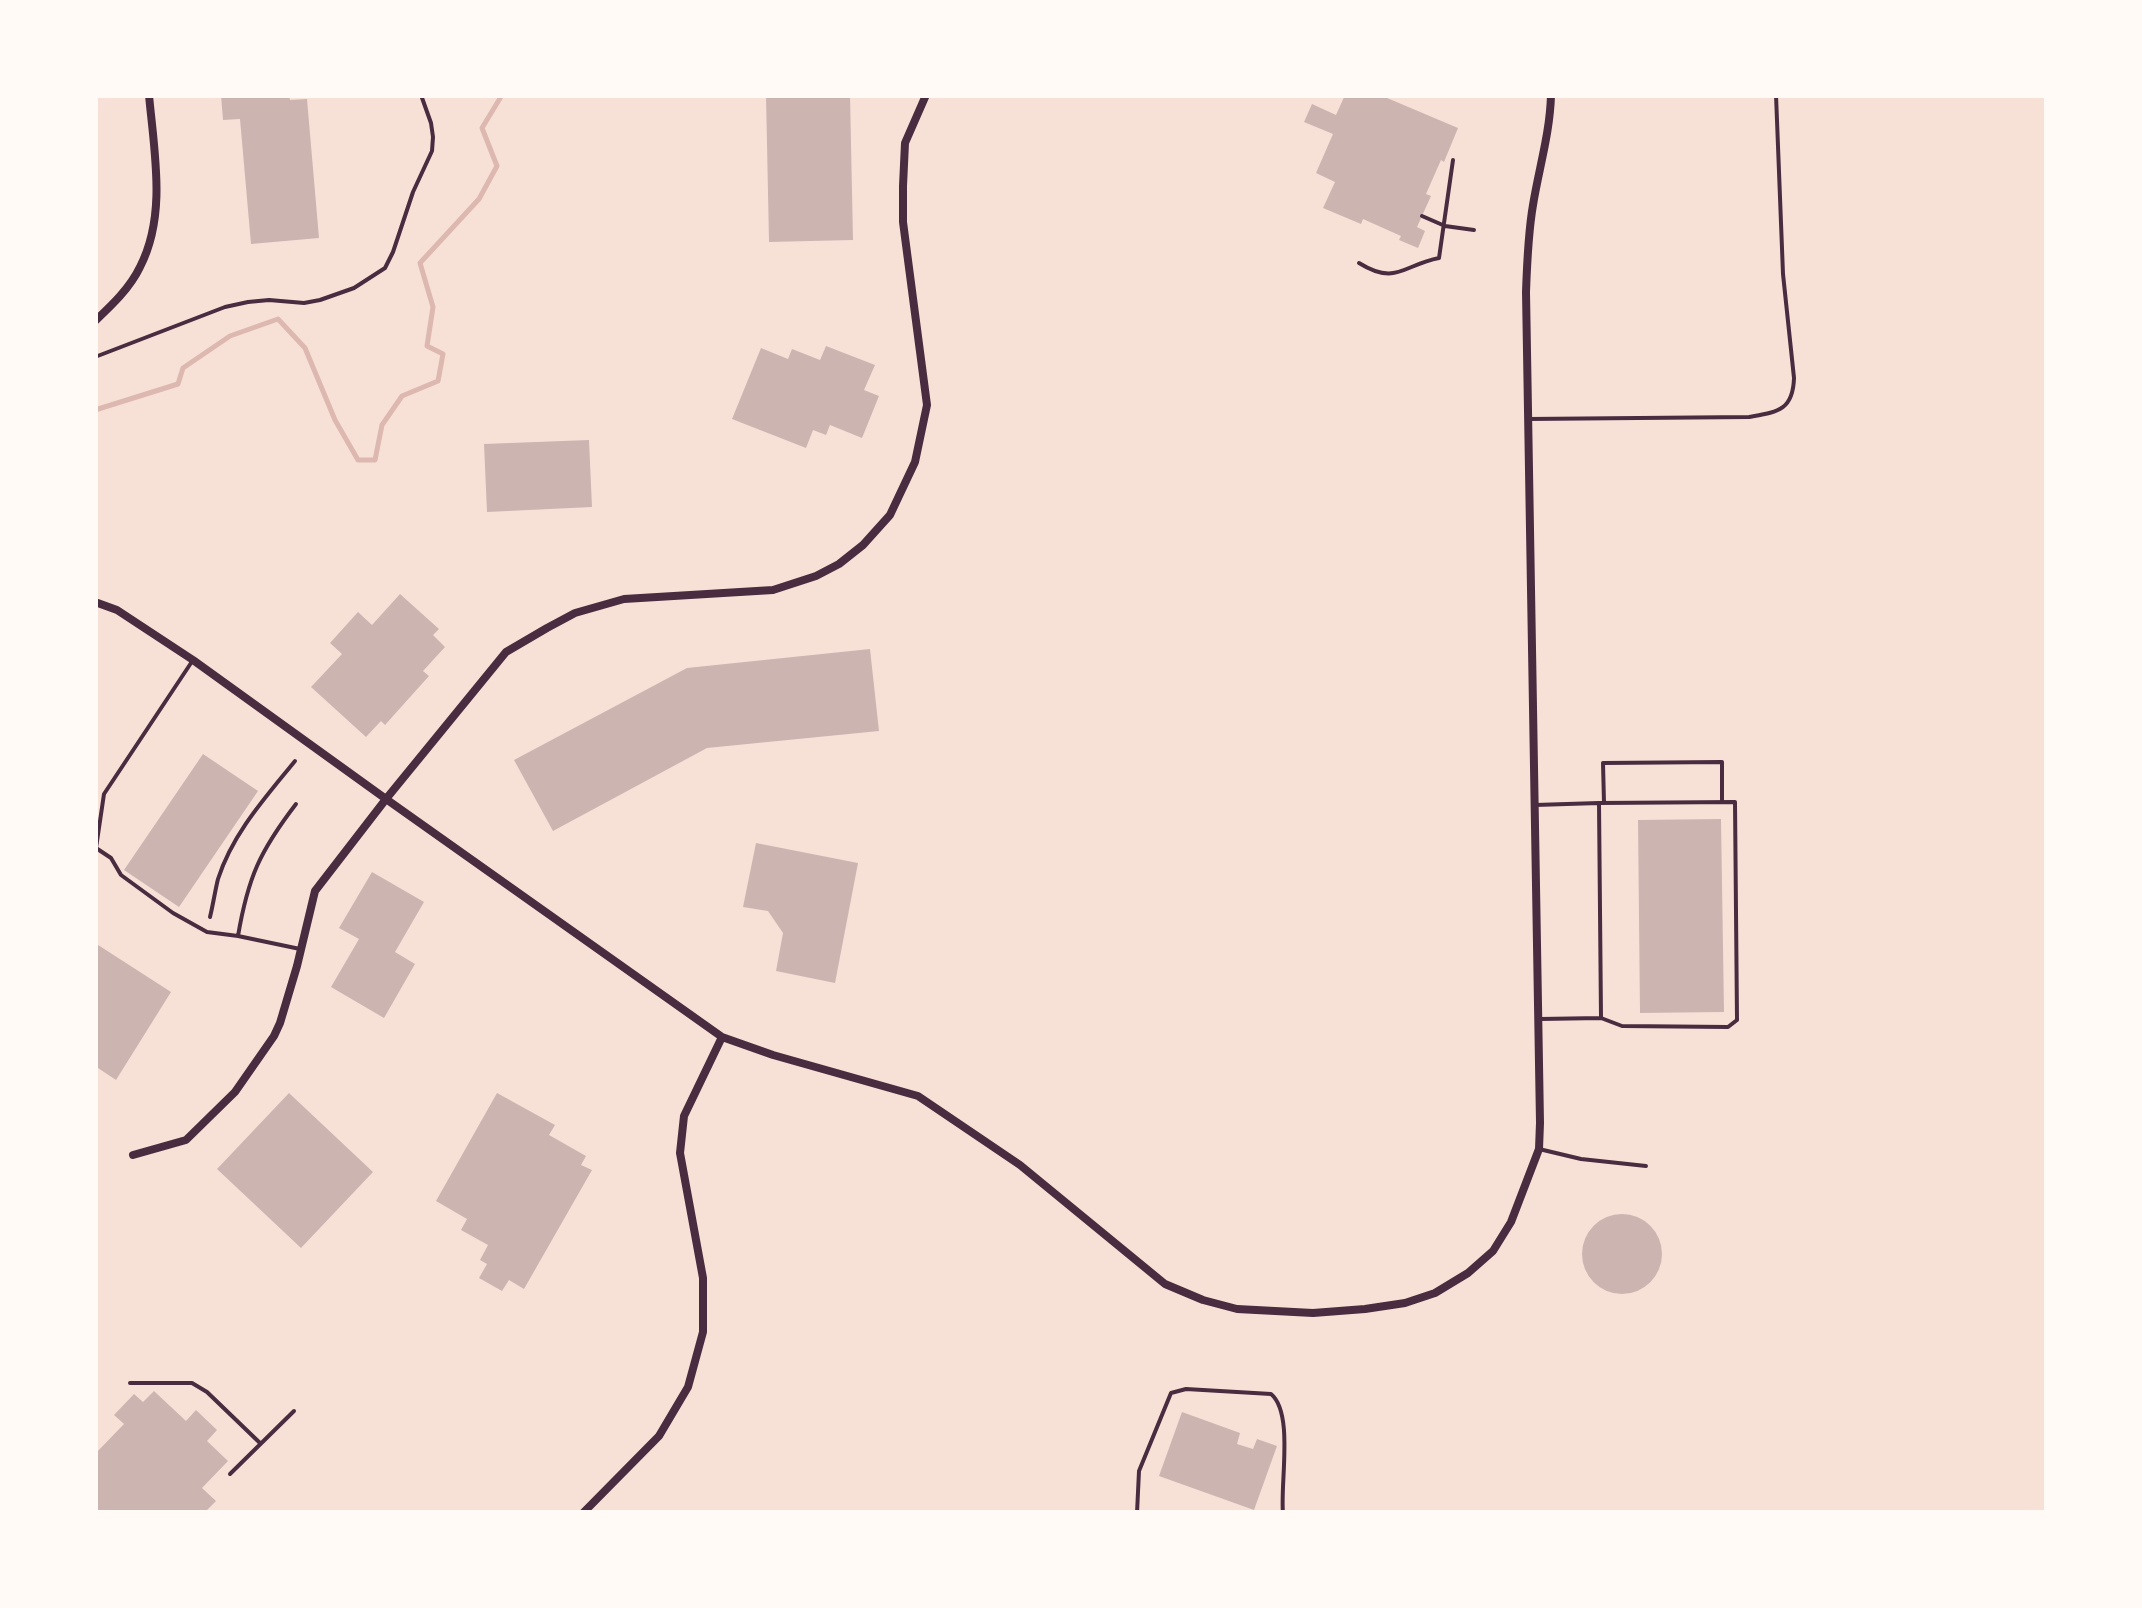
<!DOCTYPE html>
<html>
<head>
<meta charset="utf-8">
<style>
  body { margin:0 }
  #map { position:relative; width:2142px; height:1608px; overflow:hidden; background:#f7e1d7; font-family:"Open Sans",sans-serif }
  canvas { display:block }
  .frame { position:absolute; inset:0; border:98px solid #fffaf5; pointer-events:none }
</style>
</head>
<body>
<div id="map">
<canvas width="2142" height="1608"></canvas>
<div class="frame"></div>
</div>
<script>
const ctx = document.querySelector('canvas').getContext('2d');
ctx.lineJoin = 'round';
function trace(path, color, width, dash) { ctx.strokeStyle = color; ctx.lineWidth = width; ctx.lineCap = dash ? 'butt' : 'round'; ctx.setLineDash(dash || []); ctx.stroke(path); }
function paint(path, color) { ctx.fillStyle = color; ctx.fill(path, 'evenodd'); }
trace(new Path2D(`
  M95,410L178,384L183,368L230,336L278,319L305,348L335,420L358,460H375L382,425L402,396L438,381L443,354L427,346L433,307L420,263L479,199L497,166L482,128L502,95`), '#dcb8b0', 5);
paint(new Path2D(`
  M221,95H289L290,100L307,99L319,238L251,244L240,119L223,120Z
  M766,95H850L853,240L769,242Z
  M1345,95H1380L1458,128L1444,162L1441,160L1426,194L1431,196L1417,227L1425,231L1418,248L1399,240L1401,236L1363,219L1361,224L1323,208L1335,182L1316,173L1333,134L1304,122L1312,104L1336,115Z
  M826,346L875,365L864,390L879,396L862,438L830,425L826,435L813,430L806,448L732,419L761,348L788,359L792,349L820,360Z
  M589,440L592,507L487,512L484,444Z
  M400,594L439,629L433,635L445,647L423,671L429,676L385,725L381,721L366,737L311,687L342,654L330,643L358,612L372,625Z
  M870,649L879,731L707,748L553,831L514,760L687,668Z
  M203,754L258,791L179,907L124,870Z
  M1721,819L1724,1012L1640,1013L1638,820Z
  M756,843L858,863L835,983L776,971L783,933L768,911L743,907Z
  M372,872L424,902L395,952L415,964L384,1018L331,987L359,939L339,928Z
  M95,943L171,992L116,1080L95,1066Z
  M289,1093L373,1172L301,1248L217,1169Z
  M497,1093L555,1125L549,1135L586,1156L581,1165L592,1170L524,1289L509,1280L502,1291L479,1278L487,1264L480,1260L488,1245L461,1230L467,1219L436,1201Z
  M1582 1254a40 40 0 1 1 80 0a40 40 0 1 1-80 0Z
  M154,1391L186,1421L196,1410L217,1430L207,1441L228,1461L202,1488L216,1501L204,1513H95V1454L124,1424L114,1415L134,1394L143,1402Z
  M1182,1412L1240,1433L1237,1444L1253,1449L1257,1439L1277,1446L1254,1510L1159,1476Z`), '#ccb4b1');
trace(new Path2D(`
  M1422,216L1445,226L1474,230
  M1359,263C1396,286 1403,265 1439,258L1453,160
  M95,357L225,307L248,302L269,300L304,303L320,300L354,288L385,268L393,252L413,192L432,151L433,137L431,123L421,95
  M210,917C213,905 215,891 218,879C233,833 265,798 295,761`), '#4a2c40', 4);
trace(new Path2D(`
  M1528,419L1749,417C1777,412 1793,411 1794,378L1783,274L1776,95
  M193,660L104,794L96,848L111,858L121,875L173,913L207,932L238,936
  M1599,803L1735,802L1737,1020L1728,1027L1622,1026L1601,1018
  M1604,803L1603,763L1722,762V802
  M296,804C260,851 248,877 238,936L300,949
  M1535,805L1599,803L1601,1018L1540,1019
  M1539,1149L1581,1159L1646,1166
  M130,1383H192L207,1392L260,1443
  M230,1474L294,1411
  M1137,1513L1139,1471L1171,1393L1186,1389L1271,1394C1294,1413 1280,1483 1283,1513`), '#4a2c40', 4);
trace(new Path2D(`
  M926,95L905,143L903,186V222L927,405L915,462L890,515L863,545L839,564L816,576L773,590L624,599L575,613L547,628L506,652L386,799L722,1037L773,1055L918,1096L1020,1165L1165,1284L1203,1300L1237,1309L1313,1313L1365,1309L1405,1303L1435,1293L1468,1273L1493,1251L1511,1222L1539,1149L1540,1123L1526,292C1527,263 1528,234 1533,205C1539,168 1550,133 1551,95
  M95,321C112,305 130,288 140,267C167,215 154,151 149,95
  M95,602L117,610L193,660L386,799L315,891L297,966L280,1023L274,1036L235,1092L186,1140L133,1155
  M583,1513L659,1436L688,1387L703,1332V1278L680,1153L684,1116L722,1037`), '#4a2c40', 8);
</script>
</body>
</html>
